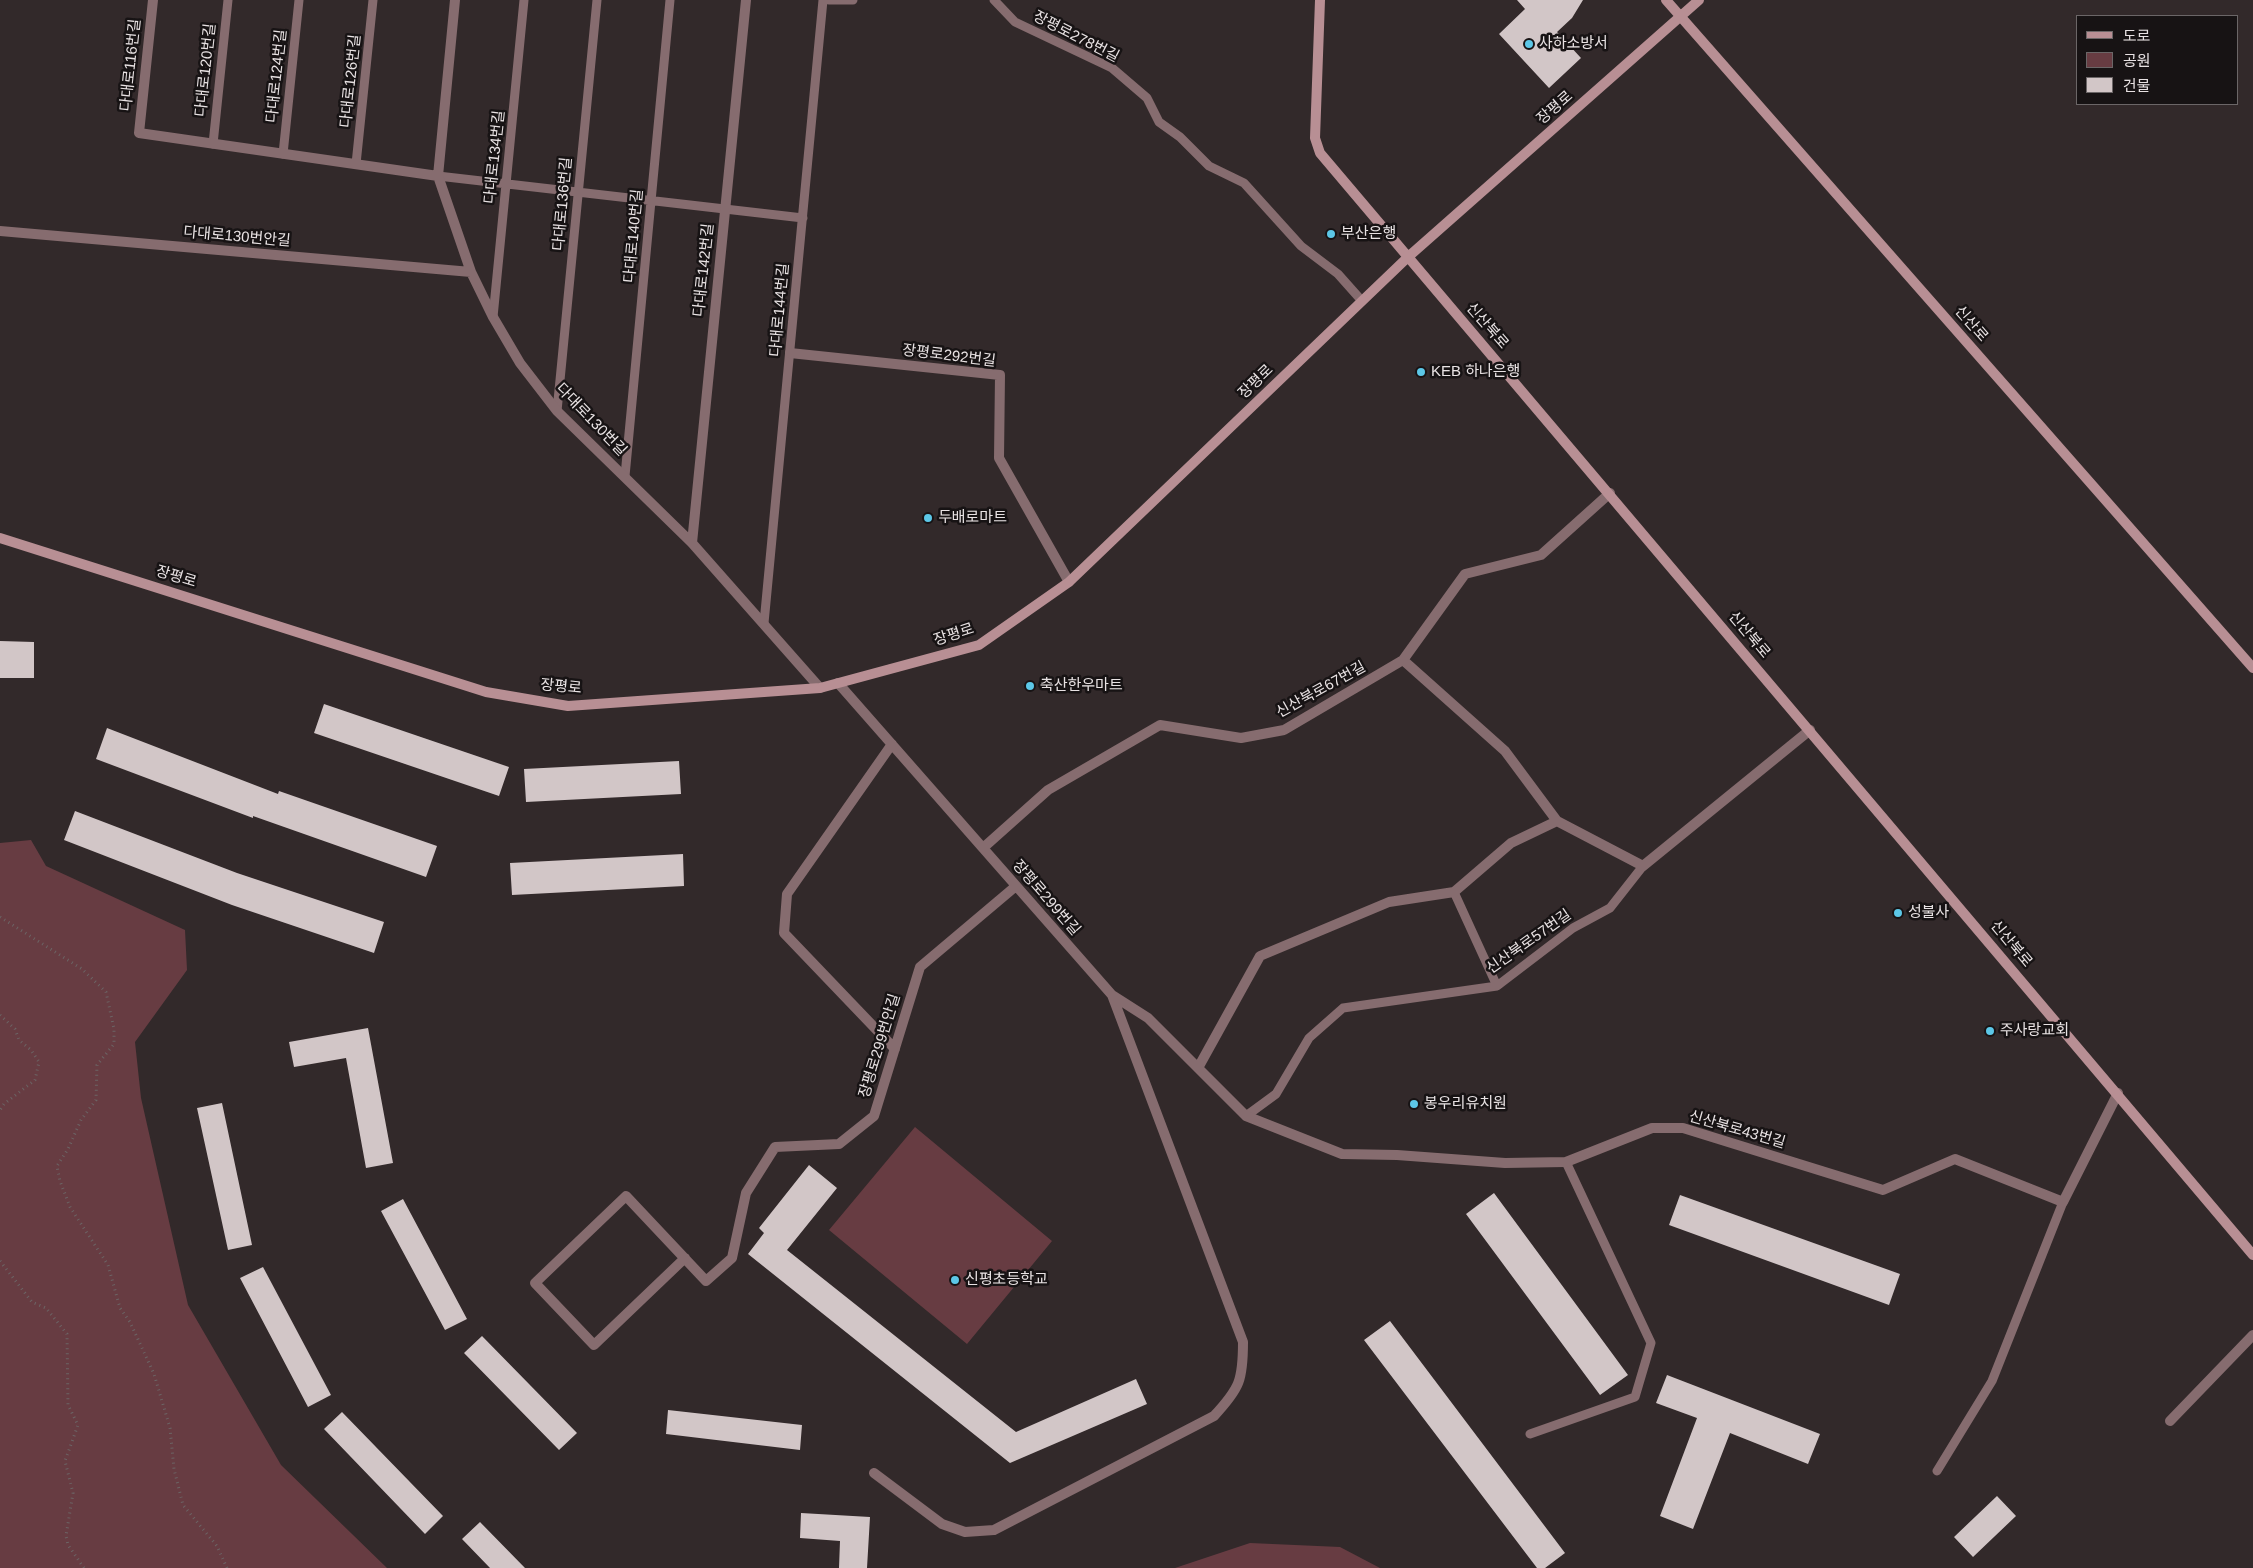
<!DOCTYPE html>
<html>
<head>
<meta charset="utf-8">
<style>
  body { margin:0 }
  #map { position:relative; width:2253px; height:1568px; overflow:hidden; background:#32292a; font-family:Helvetica,"Noto Sans KR",sans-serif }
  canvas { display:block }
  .legend { position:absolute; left:2076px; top:15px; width:162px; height:90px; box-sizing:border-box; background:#171314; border:1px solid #6b6667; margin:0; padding:6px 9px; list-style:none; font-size:15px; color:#e8e2e3 }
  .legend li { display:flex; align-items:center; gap:10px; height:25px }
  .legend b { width:25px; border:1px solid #6b6667 }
</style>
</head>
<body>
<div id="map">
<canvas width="2253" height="1568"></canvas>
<ul class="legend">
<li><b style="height:6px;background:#b88f94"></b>도로</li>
<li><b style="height:14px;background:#673c42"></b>공원</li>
<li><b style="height:14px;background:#d2c6c7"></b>건물</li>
</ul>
</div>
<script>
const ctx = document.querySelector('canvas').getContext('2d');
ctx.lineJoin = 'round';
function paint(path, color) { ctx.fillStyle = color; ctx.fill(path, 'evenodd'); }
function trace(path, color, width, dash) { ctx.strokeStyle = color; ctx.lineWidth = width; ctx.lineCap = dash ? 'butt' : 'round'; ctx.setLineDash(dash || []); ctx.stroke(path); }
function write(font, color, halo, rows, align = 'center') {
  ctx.font = font + ' Helvetica,"Noto Sans KR",sans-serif'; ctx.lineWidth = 5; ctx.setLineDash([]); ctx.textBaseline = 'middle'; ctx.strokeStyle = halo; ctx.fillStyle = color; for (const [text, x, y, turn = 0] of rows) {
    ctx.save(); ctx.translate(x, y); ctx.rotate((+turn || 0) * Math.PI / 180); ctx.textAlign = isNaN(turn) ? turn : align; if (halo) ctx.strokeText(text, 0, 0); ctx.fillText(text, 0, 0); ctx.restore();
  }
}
paint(new Path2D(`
  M31,840L46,866L185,930L187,970L135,1042L141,1098L188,1305L281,1465L387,1568H0V843Z
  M915,1127L1052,1241L967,1344L829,1230Z
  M1250,1543L1340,1547L1380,1568H1175Z`), '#673c42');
paint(new Path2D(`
  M1517,0H1583L1572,18L1557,32L1581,58L1549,88L1499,34L1525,9Z
  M0,641L34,642V678H0Z
  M324,704L509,767L499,796L314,733Z
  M107,728L278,794L279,791L437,846L426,877L253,816V818L96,759Z
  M679,761L681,794L526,802L524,769Z
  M75,811L237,873L384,922L374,953L232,905L64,840Z
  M683,854L684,886L512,895L510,863Z
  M368,1028L393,1163L366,1168L346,1058L294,1067L289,1042Z
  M222,1103L252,1245L228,1250L197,1108Z
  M809,1165L837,1188L787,1250L1016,1432L1136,1379L1147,1404L1010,1463L748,1254L764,1233L759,1228Z
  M1494,1193L1628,1375L1600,1395L1466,1214Z
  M1680,1195L1900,1274L1889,1305L1669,1225Z
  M403,1199L467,1319L445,1330L381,1211Z
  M263,1267L331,1395L308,1407L240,1278Z
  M1390,1321L1565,1553L1545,1568H1537L1364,1340Z
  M482,1336L577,1433L559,1450L464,1353Z
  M1667,1375L1820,1434L1808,1464L1730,1433L1693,1529L1660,1516L1697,1418L1656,1403Z
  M668,1410L802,1425L800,1450L666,1434Z
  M342,1412L443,1516L425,1534L324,1429Z
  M1997,1496L2016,1516L1973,1557L1954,1537Z
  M801,1513L870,1517L867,1568H839L840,1541L800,1538Z
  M480,1522L525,1568H490L462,1539Z`), '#d2c6c7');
trace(new Path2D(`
  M0,917L82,969L106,992L114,1029V1044L97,1065L96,1100L81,1120L68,1149L57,1166L60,1181L70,1207L108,1265L120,1308L130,1322L154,1374L170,1428L174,1469L183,1505L217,1546L227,1568
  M0,1015L15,1029L19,1040L31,1050L39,1062L35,1080L4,1104L0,1110
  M0,1261L32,1302L46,1308L67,1334L68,1405L78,1425L65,1461L73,1493L66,1536L68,1545L84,1568`), '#6c6465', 3, [1, 4]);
trace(new Path2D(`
  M829,0H853
  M994,0L1015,22L1112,68L1147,98L1159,122L1180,137L1209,166L1244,183L1301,246L1338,274L1362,301
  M213,144L228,0
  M283,154L299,0
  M356,164L373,0
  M438,176L803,218
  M493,317L524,0
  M557,411L597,0
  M625,476L670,0
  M764,623L823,0
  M1454,892L1497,986
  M1246,1116L1276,1094L1309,1038L1343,1008L1497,986L1573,928L1610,908L1643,866
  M1530,1434L1635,1397L1651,1343L1566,1162
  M1937,1471L1992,1381L2063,1202`), '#866c6f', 9);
trace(new Path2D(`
  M153,0L139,133L438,176
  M455,0L438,176L471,272L493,317L520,363L557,411L692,543L820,688
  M0,231L471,272
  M790,353L1000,375L999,458L1069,582
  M692,543L746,0
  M1403,660L1505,751L1557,821L1643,866L1810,730
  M838,683L1112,995L1148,1018L1246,1116L1342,1154L1397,1155L1505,1163L1566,1162L1652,1128H1683L1883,1190L1955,1159L2063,1202L2118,1093
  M892,744L787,894L784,933L895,1049
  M983,848L1048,790L1160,725L1241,738L1284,730L1403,660L1465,574L1541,555L1610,493
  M1198,1068L1260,956L1389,902L1454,892L1511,843L1557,821
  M685,1258L594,1345L535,1283L626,1196L706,1281L732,1258L746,1193L775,1147L839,1144L874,1116L920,967L1016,886
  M2170,1421L2253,1335
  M874,1473L942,1524L965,1532L994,1530L1214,1416C1240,1388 1243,1380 1243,1342L1112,995`), '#866c6f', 10);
trace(new Path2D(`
  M1320,0L1315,138L1320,153L2253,1255
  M1666,0L2253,668
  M0,538L486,692L568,706L820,688L979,645L1069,582L1408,257L1699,0`), '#b88f94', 10);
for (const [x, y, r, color] of [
  [1529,44,5,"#5cc7e7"],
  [1331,234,5,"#5cc7e7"],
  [1421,372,5,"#5cc7e7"],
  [928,518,5,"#5cc7e7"],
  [1030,686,5,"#5cc7e7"],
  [1898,913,5,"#5cc7e7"],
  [1990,1031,5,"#5cc7e7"],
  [1414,1104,5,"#5cc7e7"],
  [955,1280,5,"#5cc7e7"]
]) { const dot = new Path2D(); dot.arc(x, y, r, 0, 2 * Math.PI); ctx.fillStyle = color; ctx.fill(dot); trace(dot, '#171314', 2); }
write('15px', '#e8e2e3', '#171314', [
  ["장평로278번길",1076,37,27],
  ["다대로116번길",131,65,-84],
  ["다대로120번길",206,70,-84],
  ["다대로124번길",277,76,-84],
  ["다대로126번길",351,81,-84],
  ["장평로",1555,108,-41],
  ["다대로134번길",495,157,-84],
  ["다대로136번길",563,204,-85],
  ["다대로140번길",634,236,-85],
  ["다대로130번안길",237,237,5],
  ["다대로142번길",704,270,-84],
  ["다대로144번길",780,310,-85],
  ["신산로",1971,324,49],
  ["신산북로",1487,326,49],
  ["장평로292번길",949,356,7],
  ["장평로",1256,382,-44],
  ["다대로130번길",591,420,46],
  ["장평로",176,577,17],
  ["장평로",954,635,-18],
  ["신산북로",1749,635,50],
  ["장평로",561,687,5],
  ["신산북로67번길",1321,690,-29],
  ["장평로299번길",1046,898,49],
  ["신산북로57번길",1529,942,-35],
  ["신산북로",2011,944,50],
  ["장평로299번안길",880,1046,-73],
  ["신산북로43번길",1737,1130,16]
]);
write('15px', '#e8e2e3', '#171314', [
  ["사하소방서",1539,44],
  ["부산은행",1341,234],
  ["KEB 하나은행",1431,372],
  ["두배로마트",938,518],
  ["축산한우마트",1040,686],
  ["성불사",1908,913],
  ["주사랑교회",2000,1031],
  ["봉우리유치원",1424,1104],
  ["신평초등학교",965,1280]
], 'left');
</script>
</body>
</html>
